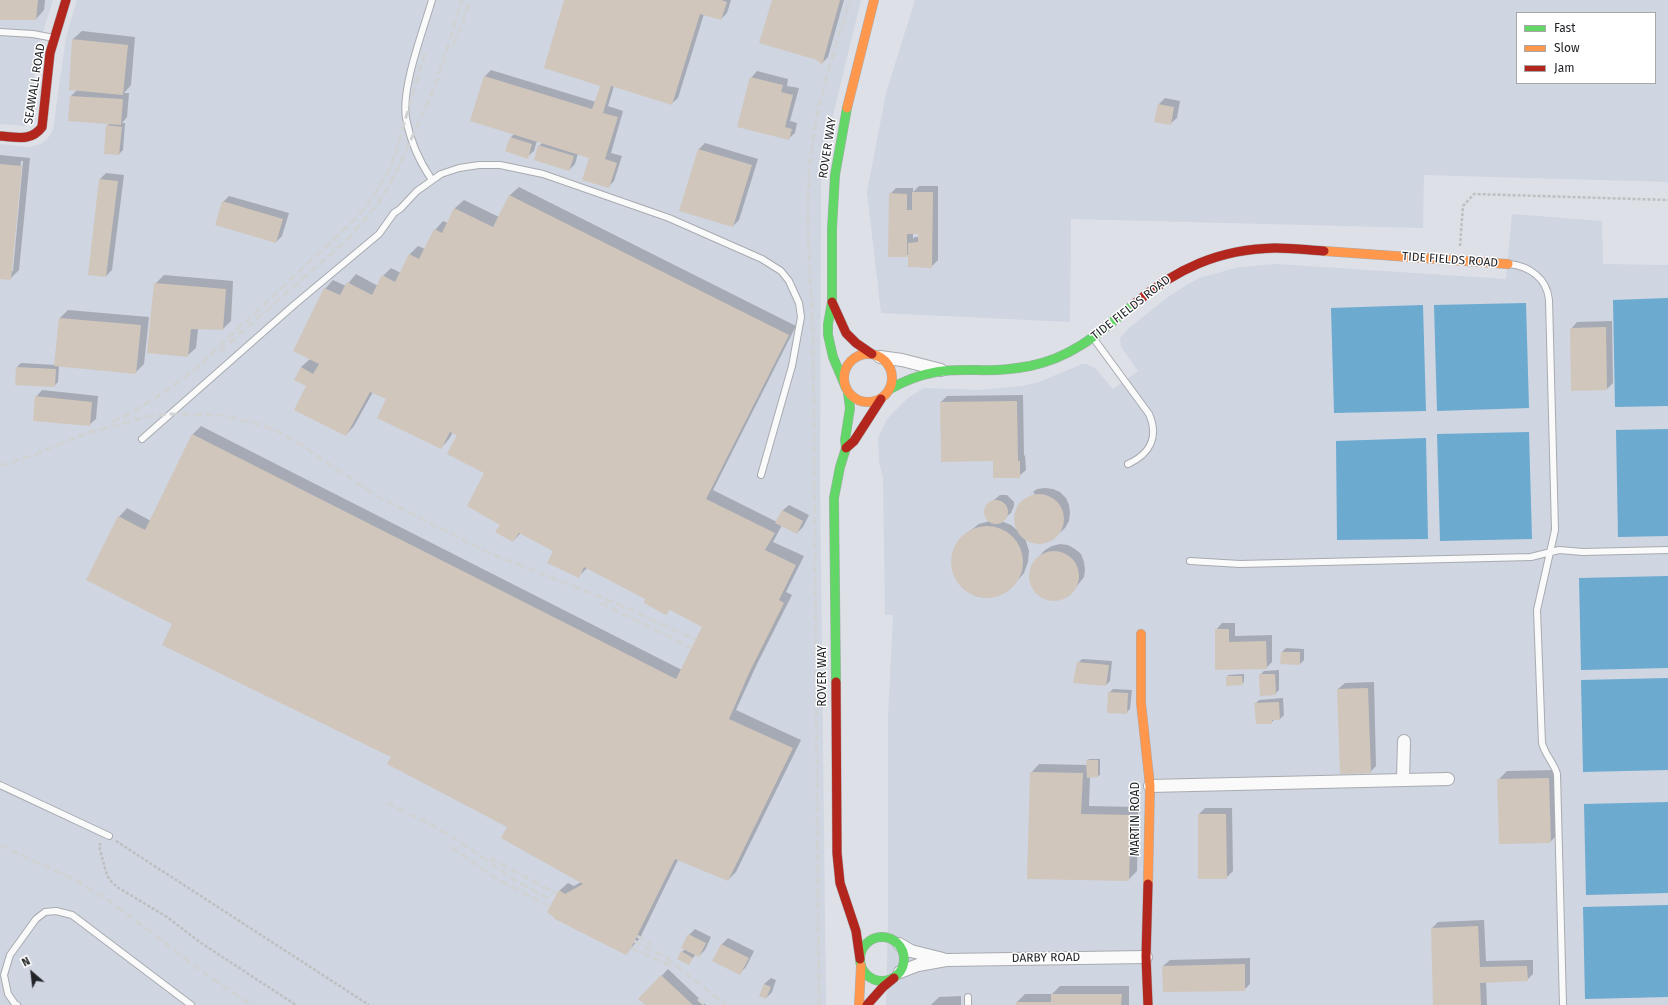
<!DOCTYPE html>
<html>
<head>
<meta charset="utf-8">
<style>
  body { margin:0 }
  #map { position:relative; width:1668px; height:1005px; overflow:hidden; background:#dde0e6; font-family:"Fira Sans",sans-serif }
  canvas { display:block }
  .legend { position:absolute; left:1516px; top:12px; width:140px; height:72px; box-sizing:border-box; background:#fff; border:1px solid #a7a7a9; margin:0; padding:5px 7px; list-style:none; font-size:12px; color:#222428 }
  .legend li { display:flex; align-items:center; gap:8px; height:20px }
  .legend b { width:20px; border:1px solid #a7a7a9 }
  .north { position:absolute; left:12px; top:953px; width:40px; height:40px; -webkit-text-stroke:3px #fff; paint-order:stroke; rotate:332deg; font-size:11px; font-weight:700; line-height:16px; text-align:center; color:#222428 }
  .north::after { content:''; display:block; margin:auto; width:14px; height:18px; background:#222428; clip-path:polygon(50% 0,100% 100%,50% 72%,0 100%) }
</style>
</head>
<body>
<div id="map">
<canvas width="1668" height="1005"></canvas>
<ul class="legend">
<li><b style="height:5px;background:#63d668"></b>Fast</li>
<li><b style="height:5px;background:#ff974d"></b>Slow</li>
<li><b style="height:5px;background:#b3261e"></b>Jam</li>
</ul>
<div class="north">N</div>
</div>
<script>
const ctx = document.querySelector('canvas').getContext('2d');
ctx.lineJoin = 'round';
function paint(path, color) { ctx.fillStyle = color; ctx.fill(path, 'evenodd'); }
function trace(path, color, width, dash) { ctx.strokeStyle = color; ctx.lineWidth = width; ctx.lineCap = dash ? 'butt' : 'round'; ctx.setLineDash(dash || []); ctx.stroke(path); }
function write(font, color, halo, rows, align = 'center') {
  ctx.font = font + ' "Fira Sans",sans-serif'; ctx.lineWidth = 3; ctx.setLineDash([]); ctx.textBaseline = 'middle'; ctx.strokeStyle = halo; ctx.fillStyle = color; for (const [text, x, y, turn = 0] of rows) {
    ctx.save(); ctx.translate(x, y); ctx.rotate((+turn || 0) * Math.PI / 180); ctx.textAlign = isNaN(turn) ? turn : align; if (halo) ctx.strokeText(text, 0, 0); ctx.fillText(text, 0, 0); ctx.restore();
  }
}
paint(new Path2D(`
  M0,0H53L35,57L31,120L25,126L0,124Z
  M77,0H861L828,136L821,183L820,483L826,1005H0V144L30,147L41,144L48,138L53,130L66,37Z
  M915,0H1668V182L1424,175L1423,228L1071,219L1070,322L881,313L867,192L886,93ZM1517,13H1655V83H1517Z
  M1512,214L1602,221L1603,264L1668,265V1005H886L888,919V717L893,615H885L883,478L879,462L878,438L887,419L908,398L924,388L979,390L1022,386L1039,382L1082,364H1086L1095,368L1113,389L1138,371L1121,347L1120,338L1129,328L1168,297L1182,288L1199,278L1239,267L1277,264L1506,279Z`), '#cfd5e1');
paint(new Path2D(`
  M1668,298V406L1615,407L1613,300Z
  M1526,303L1529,408L1437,411L1434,305Z
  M1423,305L1426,411L1334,413L1331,308Z
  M1668,429V536L1618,537L1616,430Z
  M1529,432L1532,539L1440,541L1437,434Z
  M1426,438L1428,539L1337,540L1336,441Z
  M1668,576V668L1581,670L1579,578Z
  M1668,678V770L1583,772L1581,680Z
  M1668,802V893L1586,895L1584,804Z
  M1668,905V997L1585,999L1583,907Z`), '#6caad0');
paint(new Path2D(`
  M0,0H45L44,10L36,19H0Z
  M565,0H731L727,13L721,19L704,14L678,98L671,104L614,86L608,106L623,111L611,153L622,156L614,181L608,187L590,157L578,153L575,164L569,170L539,146L543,142L537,141L534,151L527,157L511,137L514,134L485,76L491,70L596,102L602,85Z
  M773,0H844L828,57L822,63L817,60Z
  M82,31L135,37L131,85L124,93H129L127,117L122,123H125L123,150L119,154L107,126L110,123L71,96L77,90H70L73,39Z
  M757,71L788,79L787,86L799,88L790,121L797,123L795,133L788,139L751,78Z
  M1165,98L1180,101L1177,118L1170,124L1159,104Z
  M705,143L758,159L739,220L733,226L699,149Z
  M0,155L30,158L19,270L11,278H0ZM21,161H23L13,271H11Z
  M106,173L124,175L112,270L106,276L100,179Z
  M919,186H938V260L932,266H909V254L906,256L890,194L896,188H913V192ZM913,233H919V237H915L913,239Z
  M519,187L796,326L713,490L777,522L782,511L789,505L809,515L803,527L797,533L782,525L773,542L804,556L786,592L792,595L757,664L736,710L801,740L736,872L728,880L678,860L640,938L626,954L559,891L568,883L574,886L581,882L508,827L173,623L119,517L127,508L151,521L193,434L201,426L682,670L704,626L587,568L579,576L555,550L521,533L513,541L501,524L485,473L458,435L453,432L449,439L441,448L388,399L373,392L354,426L346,435L308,386L301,367L310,359L325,289L333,280L346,286L356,274L378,286L383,276L391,268L401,273L410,254L418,246L425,249L435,230L443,221L448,223L455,208L464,200L499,217L510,195Z
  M229,196L289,213L282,236L276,242L223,202Z
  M164,275L233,281L231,321L223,329H198L196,348L187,356L155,284Z
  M68,310L149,317L144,364L135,373L59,365L58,382L54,386L17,367L21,363L56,365L60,318Z
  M1612,321L1613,383L1607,389L1571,329L1577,322Z
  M42,390L98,396L96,419L89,425L36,397Z
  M1023,395L1024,456L1025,455L1026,470L1019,476L994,460L941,402L947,396Z
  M1045,488L1053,489L1060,492L1066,498L1069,505L1070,513L1069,521L1065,528L1052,540L1044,543H1036L1025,538L1029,551L1028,562L1024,573L1010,589L999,595L987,598L975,596L965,590L957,580L952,569V557L956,545L963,536L979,524L990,521L986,516L985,513L987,506L1000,495H1007L1014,502V506L1011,513L1001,521L1011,525L1017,530L1015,522V514L1018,507L1024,500L1035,494L1033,492L1029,495L1030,494L1037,489Z
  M1060,544L1068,545L1075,549L1081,554L1084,562L1085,570L1084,577L1073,591L1067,597L1060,599L1051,600L1044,598L1037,593L1032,586L1030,579V571L1033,563L1045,550L1052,546Z
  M1222,623H1235V636L1272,635V662L1266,668L1216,669V630Z
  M1286,648L1304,649V660L1300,664L1282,652Z
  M1082,659L1112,661L1110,681L1106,685L1078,663Z
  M1279,670V690L1275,694L1260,675L1264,671Z
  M1244,674V682L1242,684L1227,677L1228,675Z
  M1374,682L1376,766L1370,772L1338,689L1345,683Z
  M1113,689L1132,690L1130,709L1126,713L1109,693Z
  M1283,698L1284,715L1280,719H1275L1271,723L1255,704L1259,700Z
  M1089,759H1100V775L1098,776L1090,777L1089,806L1138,807L1137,871L1128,880L1031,773L1039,764L1087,765V761Z
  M1557,770L1559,833L1550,842L1498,780L1507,771Z
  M1205,808H1232L1233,871L1226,878L1199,814Z
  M1484,920L1486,961L1533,960V974L1527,980L1486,981L1487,1005H1434L1432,928L1438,922Z
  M695,929L711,937L705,950L699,956L696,954L688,964L682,952L685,949L689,935Z
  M728,938L754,951L746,967L740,973L721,945Z
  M1250,958V984L1244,990L1163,966L1170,960Z
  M668,969L706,1005H646L640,999Z
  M771,978L776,980L772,992L766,998L764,984Z
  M1060,986H1129V1005H1017V1002L1025,994H1052Z
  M961,996V1005H931L939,997Z`), '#0003');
paint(new Path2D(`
  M0,0H38L36,20H0Z
  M564,0H721L727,2L721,20L700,14L672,105L611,86L603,113L618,117L605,159L617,163L609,188L582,180L589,158L470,121L484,76L592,109L600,86L544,68Z
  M772,0H840L822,65L817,60L759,43Z
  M72,39L128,45L123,95L69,90Z
  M750,77L783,85L781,92L793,95L785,127L792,129L789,140L737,127Z
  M70,96L123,99L121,125L68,121Z
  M1158,104L1174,107L1171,125L1154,122Z
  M106,125L122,127L119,155L104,154Z
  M510,137L532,144L528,159L505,151Z
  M538,145L574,156L569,171L534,160Z
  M698,149L752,165L733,227L679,211Z
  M0,164L22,166L11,280L0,279Z
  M99,179L118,181L106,277L88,275Z
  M912,192H933L932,268L908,267V243L918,242V234H907V257H888L889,193L907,194V210H912Z
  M509,195L789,335L706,499L775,533L765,550L796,565L779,600L784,603L749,673L729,719L793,748L728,881L675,859L631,948L626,955L553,918L554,917L547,912L559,890L565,894L583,884L501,838L507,827L387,764L391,757L162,645L172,624L86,580L118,516L145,530L192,434L676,679L702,627L670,610L666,615L644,603L645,599L584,567L579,578L547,563L553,551L519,533L513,542L495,532L500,525L467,506L484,473L447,454L457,435L450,432L441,449L377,418L386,399L370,392L346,436L294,410L306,386L294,380L301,367L313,374L319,364L293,351L324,288L340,295L347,282L372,295L382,275L395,282L409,254L419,259L434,229L442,233L454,208L493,227Z
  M222,201L283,219L276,243L215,225Z
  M154,283L226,289L223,330L191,329L188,357L147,353Z
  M59,318L141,325L136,374L54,366Z
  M1606,327L1607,390L1571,391L1570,328Z
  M16,367L56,369L55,387L15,385Z
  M35,396L92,402L90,426L33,421Z
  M1017,401L1018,461H1020V478H993V461L941,462L940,402Z
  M1014 519a25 25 0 1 1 50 0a25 25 0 1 1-50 0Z
  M984 512a12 12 0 1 1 24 0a12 12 0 1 1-24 0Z
  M782,510L803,521L797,534L775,523Z
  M951 562a36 36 0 1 1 72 0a36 36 0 1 1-72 0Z
  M1029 576a25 25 0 1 1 50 0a25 25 0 1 1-50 0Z
  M1215,629H1229V642L1266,641L1267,669L1215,670Z
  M1281,652H1300V665L1280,664Z
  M1077,662L1109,665L1106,686L1073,683Z
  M1259,674H1275L1276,695L1260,696Z
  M1226,676H1242L1243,685L1226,686Z
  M1368,688L1371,773L1340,774L1337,689Z
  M1108,692L1128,693L1127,714L1107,713Z
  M1279,702L1280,720H1272V724H1256L1254,703Z
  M1086,760H1098V777L1087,778Z
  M1030,772L1083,773L1081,814L1131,815L1129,881L1027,879Z
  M1549,778L1551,843L1499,844L1497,779Z
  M1198,814H1226L1227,879H1198Z
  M1478,926L1480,967L1527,966L1528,981L1480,983L1481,1005H1433L1431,928Z
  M688,934L706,943L699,957L681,948Z
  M721,944L749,958L740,975L712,961Z
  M681,951L693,958L689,965L677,959Z
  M1245,964V991L1163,992L1162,966Z
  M661,975L693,1005H645L638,999Z
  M764,984L771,987L766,999L759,996Z
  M1051,994H1122L1121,1005H1016V1002H1051Z`), '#d1c6bc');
const lane = new Path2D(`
  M432,0C423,31 401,88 406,118C410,141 419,161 432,180
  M0,32L33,34L54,38
  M1509,264C1529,266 1547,278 1549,300L1555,530L1537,610L1542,743C1545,755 1554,763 1557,774L1563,1005
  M1094,339L1149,414C1159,437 1150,454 1128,464
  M142,439L294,305L379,234L394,213L400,209L417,191L441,174L459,168L479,165H500L543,174L669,218L762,259L781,271L789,281L799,303L801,317L792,366L761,475
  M1190,561L1240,564L1531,557L1559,550L1583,552L1668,550
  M0,785L109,836
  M17,1005L15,1004L8,994L4,975L10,955L36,919L45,912L56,911L72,915L191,1005
  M968,1005V997`);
const street = new Path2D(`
  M880,357L902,360L941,370
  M1403,780L1404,741
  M1150,786L1448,779
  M899,944L911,951L943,959
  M900,972L918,965L946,960L1146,957`);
const fast = new Path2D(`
  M846,388L833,357L828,335V324L832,302V229L835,175L847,108
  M890,389C904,381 919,375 936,372C950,369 964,370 978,370C995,371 1013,369 1030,366C1074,357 1100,332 1134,304
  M836,682L834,498L840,467L846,448L845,440L850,408L848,393
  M860 959a22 22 0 1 1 44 0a22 22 0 1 1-44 0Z`);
const slow = new Path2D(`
  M847,108L874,0
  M1324,251L1508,264
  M844 378a24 24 0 1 1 48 0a24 24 0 1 1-48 0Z
  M1141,634V703L1150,786L1148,884
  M859,1005L861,966`);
const jam = new Path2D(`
  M0,136C16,137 31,142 42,127L50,53L66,0
  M832,302L846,333L856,343L872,354
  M1134,304C1176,269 1219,249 1275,248C1291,248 1308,250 1324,251
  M846,448L854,441L881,399
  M836,682L837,853L840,883L856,931L860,959
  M1148,884L1146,957L1148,1005
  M867,1005L883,987L894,978`);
trace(lane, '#a8abaf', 8);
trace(street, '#a8abaf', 14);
trace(fast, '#a8abaf', 10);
trace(slow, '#a8abaf', 10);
trace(jam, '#a8abaf', 10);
trace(new Path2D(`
  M1460,246L1463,206L1474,194L1668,200
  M116,841L369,1005
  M101,843L99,846L106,872L109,879L117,887L167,917L201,943L296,1005`), '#bebfc1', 2.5, [3, 2]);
trace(lane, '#fafafb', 6);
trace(street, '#fafafb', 12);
trace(fast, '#63d668', 9);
trace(slow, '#ff974d', 9);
trace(jam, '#b3261e', 9);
trace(new Path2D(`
  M453,45L462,24L470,0
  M220,351L348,239L377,205L389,186L400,164L436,84L462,0
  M112,422L129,414L158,396L193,371L354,220L368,204L389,170L396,151L425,53
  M88,433L150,416L170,414L222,415L254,423L273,429L292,439L380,498L489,553L618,604L696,640
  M0,466L36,454L92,431
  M601,603L692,648
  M387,803L437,828L459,841L518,882L553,901
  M0,845L73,879L107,899L199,969L251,1005
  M451,847L494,877L550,907
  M490,858L557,894
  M637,936L651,944
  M634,941L664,956L726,1005
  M631,948L671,966
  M698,999L705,1005
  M819,1005L813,330C810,269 804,208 812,147C818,97 835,49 850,0`), '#d1d2d3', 3, [8, 4]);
write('12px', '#222428', '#fff', [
  ["SEAWALL ROAD",35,84,-81],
  ["ROVER WAY",828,148,-81],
  ["TIDE FIELDS ROAD",1450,260,4],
  ["TIDE FIELDS ROAD",1131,308,-38],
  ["ROVER WAY",823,676,-90],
  ["MARTIN ROAD",1136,819,-90],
  ["DARBY ROAD",1046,958,-1]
]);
</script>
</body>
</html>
